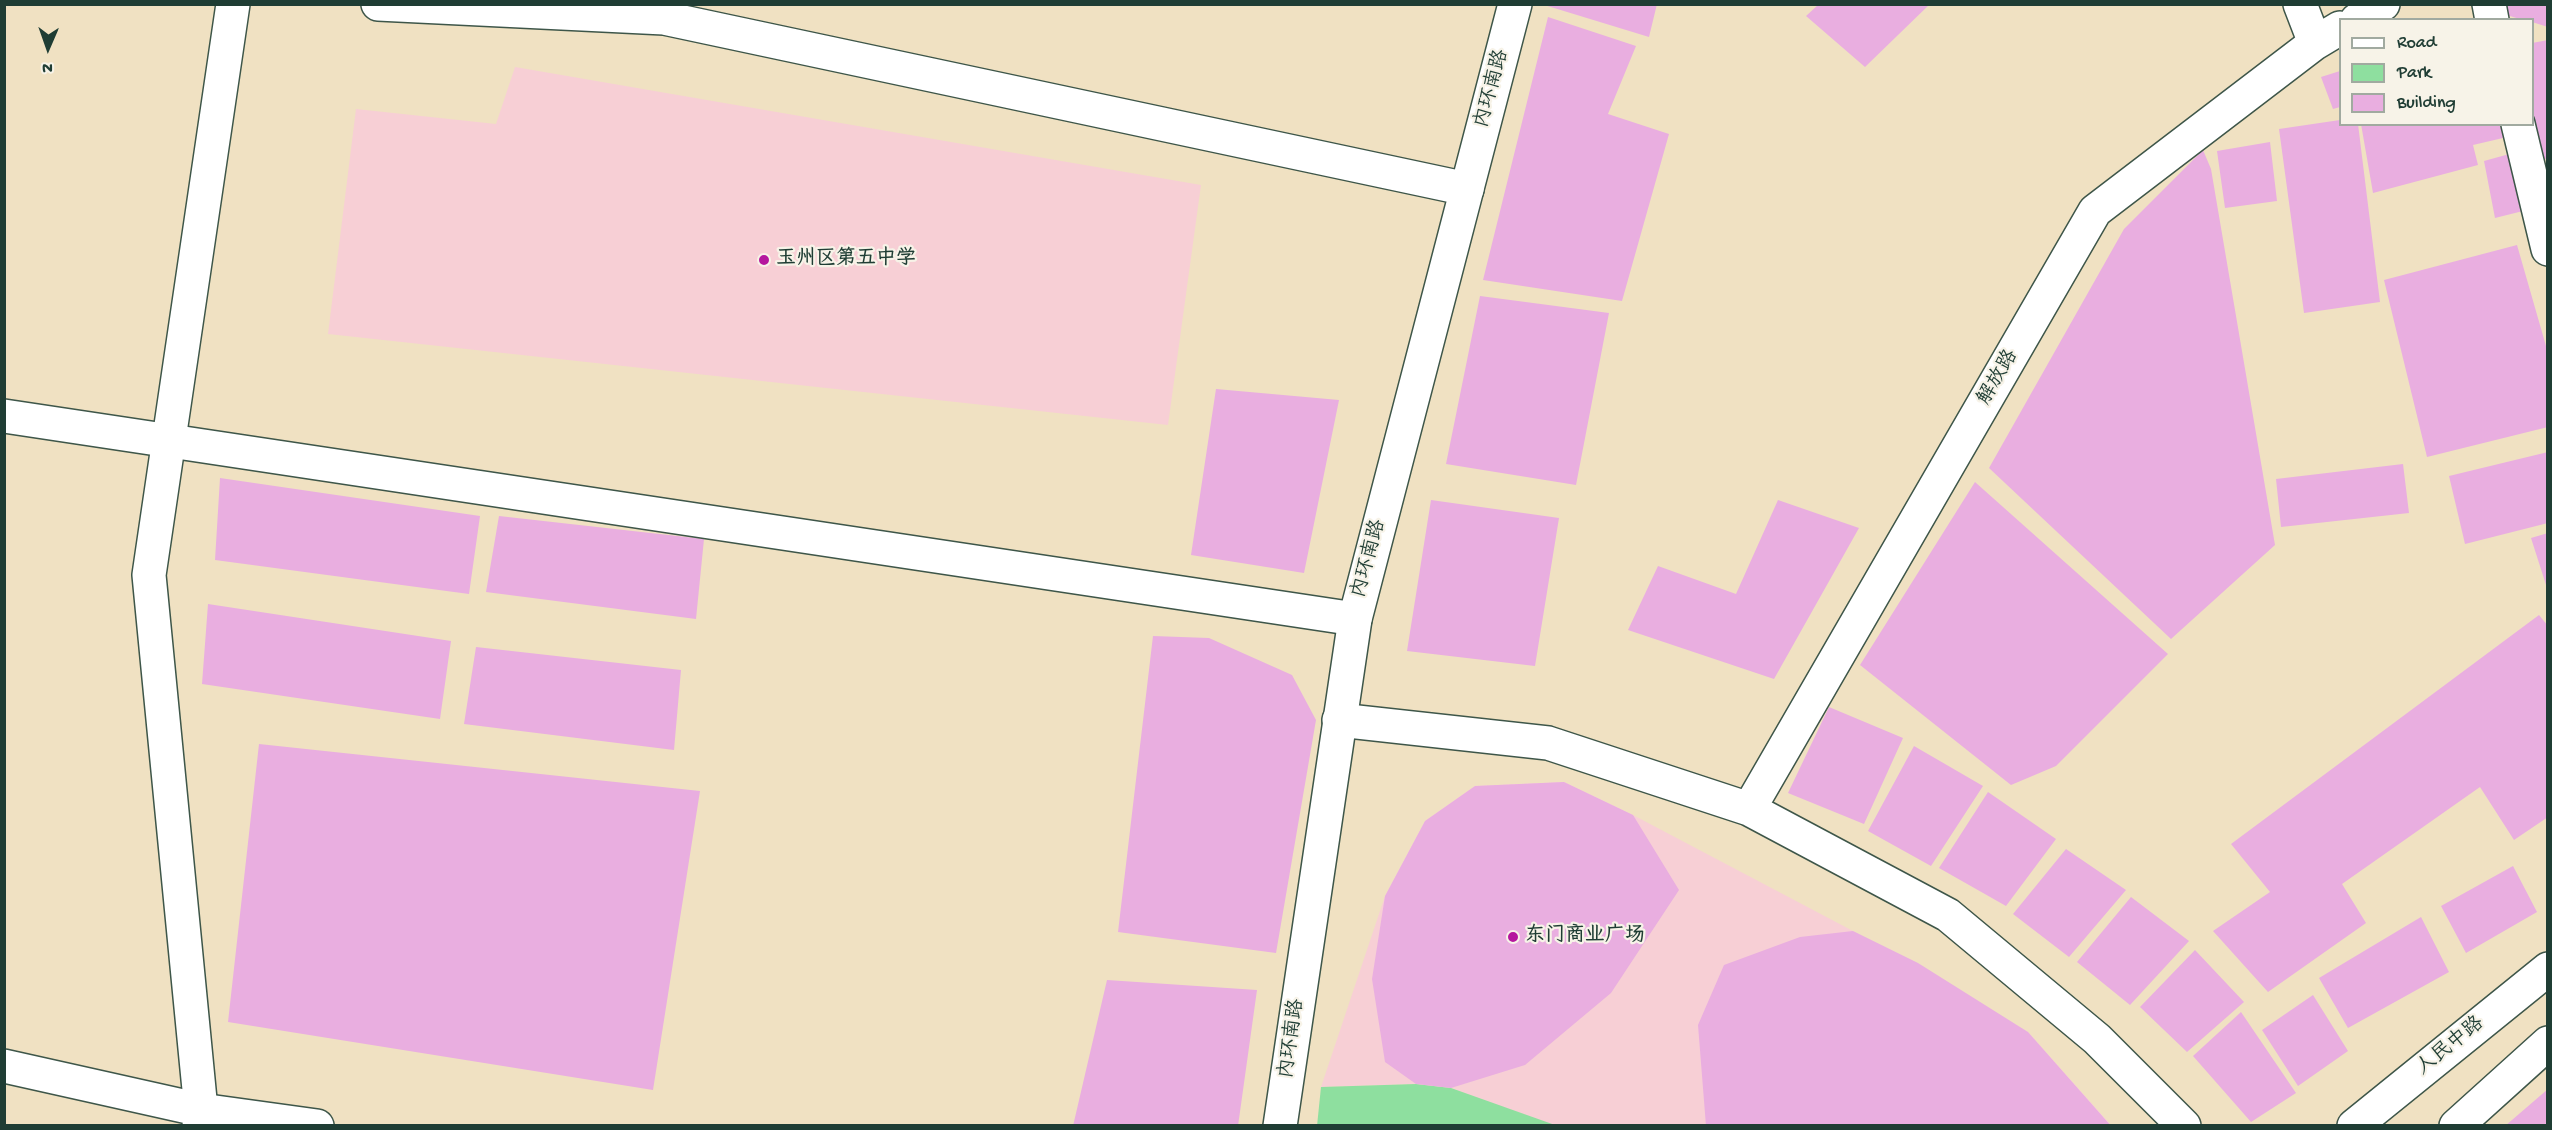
<!DOCTYPE html>
<html>
<head>
<meta charset="utf-8">
<style>
  body { margin:0 }
  #map { position:relative; width:2552px; height:1130px; overflow:hidden; background:#f0e1c2; font-family:"Gochi Hand",sans-serif }
  canvas { display:block }
  .frame { position:absolute; inset:0; border:6px solid #1f3d34; pointer-events:none }
  .legend { position:absolute; left:2339px; top:18px; width:195px; height:108px; box-sizing:border-box; background:#f7f3e8; border:2px solid #a1aaa0; margin:0; padding:8px 10px; list-style:none; font-size:18px; color:#1f3d34 }
  .legend li { display:flex; align-items:center; gap:12px; height:30px }
  .legend b { width:30px; border:2px solid #a1aaa0 }
  .north { position:absolute; left:18px; top:18px; width:60px; height:60px; -webkit-text-stroke:4px #f7f3e8; paint-order:stroke; rotate:182deg; font-size:16px; font-weight:700; line-height:24px; text-align:center; color:#1f3d34 }
  .north::after { content:''; display:block; margin:auto; width:21px; height:27px; background:#1f3d34; clip-path:polygon(50% 0,100% 100%,50% 72%,0 100%) }
</style>
</head>
<body>
<div id="map">
<canvas width="2552" height="1130"></canvas>
<div class="frame"></div>
<ul class="legend">
<li><b style="height:8px;background:#fff"></b>Road</li>
<li><b style="height:16px;background:#8edf9f"></b>Park</li>
<li><b style="height:16px;background:#e9aee0"></b>Building</li>
</ul>
<div class="north">N</div>
</div>
<script>
const ctx = document.querySelector('canvas').getContext('2d');
ctx.lineJoin = 'round';
function paint(path, color) { ctx.fillStyle = color; ctx.fill(path, 'evenodd'); }
function trace(path, color, width, dash) { ctx.strokeStyle = color; ctx.lineWidth = width; ctx.lineCap = dash ? 'butt' : 'round'; ctx.setLineDash(dash || []); ctx.stroke(path); }
function write(font, color, halo, rows, align = 'center') {
  ctx.font = font + ' "Gochi Hand","LXGW WenKai TC",sans-serif'; ctx.lineWidth = 4.5; ctx.setLineDash([]); ctx.textBaseline = 'middle'; ctx.strokeStyle = halo; ctx.fillStyle = color; for (const [text, x, y, turn = 0] of rows) {
    ctx.save(); ctx.translate(x, y); ctx.rotate((+turn || 0) * Math.PI / 180); ctx.textAlign = isNaN(turn) ? turn : align; if (halo) ctx.strokeText(text, 0, 0); ctx.fillText(text, 0, 0); ctx.restore();
  }
}
paint(new Path2D(`
  M515,67L1201,185L1168,425L328,334L356,109L496,124Z
  M1564,782L1633,815L1853,931L2028,1032L2111,1125L1555,1126L1451,1088L1416,1084L1321,1087L1385,896L1425,821L1475,786Z`), '#f7cfd5');
paint(new Path2D(`
  M1416,1084L1451,1088L1555,1125L1317,1126L1321,1087Z`), '#8edf9f');
paint(new Path2D(`
  M1541,4H1657L1649,37Z
  M1819,4H1930L1865,67L1806,16Z
  M2503,5H2548V27L2532,22V20H2523L2500,13Z
  M1548,17L1636,46L1608,114L1669,134L1622,301L1483,280Z
  M2548,40V158L2542,160L2532,121V43Z
  M2340,71V107L2333,109L2321,77Z
  M2340,120V124H2358L2380,302L2304,313L2279,129Z
  M2361,124H2500L2503,138L2473,145L2478,165L2373,193Z
  M2270,142L2277,201L2225,208L2217,151Z
  M2203,150L2211,169L2275,545L2171,639L1989,468L2124,229Z
  M2513,153L2527,210L2495,218L2484,161Z
  M2517,245L2548,353V427L2427,457L2384,280Z
  M1480,296L1609,313L1576,485L1446,464Z
  M1216,389L1339,400L1304,573L1191,555Z
  M2548,452V523L2465,544L2449,476Z
  M2403,464L2409,513L2281,527L2276,479Z
  M220,478L480,516L469,594L215,560Z
  M1975,482L2168,654L2056,766L2011,785L1860,665Z
  M1431,500L1559,518L1535,666L1407,651Z
  M1778,500L1859,528L1774,679L1628,630L1658,566L1736,594Z
  M499,516L704,539L696,619L486,592Z
  M2548,533V588H2547L2531,538Z
  M208,604L451,641L440,719L202,684Z
  M2539,615L2548,626V817L2514,840L2480,787L2342,884L2366,923L2268,992L2213,931L2270,892L2231,844Z
  M1153,636L1209,638L1292,675L1316,720L1276,953L1118,932Z
  M476,647L681,670L674,750L464,724Z
  M1829,707L1903,738L1864,824L1788,793Z
  M259,744L700,791L653,1090L228,1022Z
  M1914,746L1983,786L1931,866L1868,831Z
  M1564,782L1633,815L1679,890L1611,993L1525,1065L1451,1088L1416,1084L1385,1062L1372,979L1385,896L1425,821L1475,786Z
  M1988,792L2056,839L2006,906L1939,868Z
  M2066,849L2126,890L2069,957L2013,914Z
  M2513,866L2537,912L2466,953L2441,906Z
  M2131,897L2189,941L2130,1005L2077,962Z
  M2421,917L2449,972L2348,1028L2319,978Z
  M1853,931L1918,963L2028,1032L2111,1126H1706L1698,1025L1724,965L1800,937Z
  M2195,950L2244,1002L2187,1052L2140,1007Z
  M1107,980L1257,990L1238,1126H1073Z
  M2313,995L2348,1051L2298,1086L2262,1030Z
  M2241,1012L2296,1093L2251,1122L2193,1056Z
  M2548,1089V1126H2505Z`), '#e9aee0');
const street = new Path2D(`
  M378,4L664,18L1467,189
  M2300,4L2315,43
  M2489,4L2492,20
  M2357,20L2383,4
  M2518,124L2548,249
  M4,416L1355,619
  M1339,720L1548,743L1749,809L1948,915L2097,1039L2184,1126
  M1749,809L2095,211L2315,43L2340,28
  M4,1066L201,1110L317,1126`);
const secondary = new Path2D(`
  M199,1126L201,1110L149,575L233,4
  M1280,1126L1355,619L1515,4`);
const primary = new Path2D(`
  M2354,1126L2548,969
  M2456,1126L2548,1043`);
trace(street, '#3e5649', 36);
trace(secondary, '#3e5649', 36);
trace(primary, '#3e5649', 36);
trace(street, '#fff', 33);
trace(secondary, '#fff', 33);
trace(primary, '#fff', 33);
for (const [x, y, r, color] of [
  [764,260,6,"#b5179e"],
  [1513,937,6,"#b5179e"]
]) { const dot = new Path2D(); dot.arc(x, y, r, 0, 2 * Math.PI); ctx.fillStyle = color; ctx.fill(dot); trace(dot, '#f7f3e8', 2); }
write('20px', '#1f3d34', '#f7f3e8', [
  ["内环南路",1493,89,-75],
  ["解放路",1999,378,-60],
  ["内环南路",1370,559,-75],
  ["内环南路",1293,1039,-82],
  ["人民中路",2451,1047,-39]
]);
write('bold 20px', '#1f3d34', '#f7f3e8', [
  ["玉州区第五中学",776,260],
  ["东门商业广场",1525,937]
], 'left');
</script>
</body>
</html>
